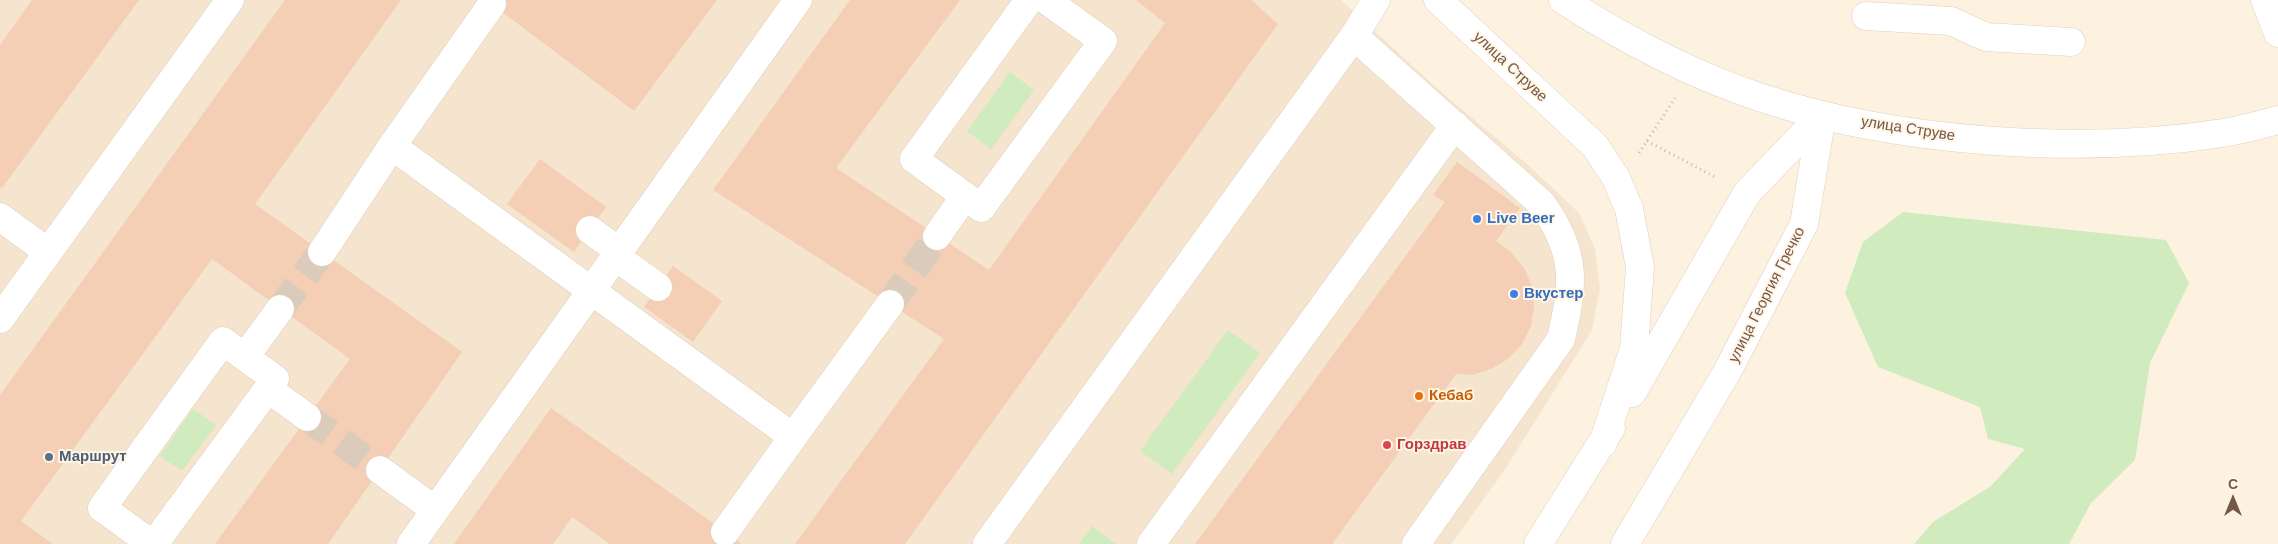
<!DOCTYPE html>
<html>
<head>
<meta charset="utf-8">
<style>
  body { margin:0 }
  #map { position:relative; width:2278px; height:544px; overflow:hidden; background:#fdf2e0; font-family:Arial,sans-serif }
  canvas { display:block }
  .north { position:absolute; left:2208px; top:474px; width:50px; height:50px; -webkit-text-stroke:4px #fff6e7; paint-order:stroke; rotate:0deg; font-size:14px; font-weight:700; line-height:20px; text-align:center; color:#745746 }
  .north::after { content:''; display:block; margin:auto; width:18px; height:22px; background:#745746; clip-path:polygon(50% 0,100% 100%,50% 72%,0 100%) }
</style>
</head>
<body>
<div id="map">
<canvas width="2278" height="544"></canvas>
<div class="north">С</div>
</div>
<script>
const ctx = document.querySelector('canvas').getContext('2d');
ctx.lineJoin = 'round';
function paint(path, color) { ctx.fillStyle = color; ctx.fill(path, 'evenodd'); }
function trace(path, color, width, dash) { ctx.strokeStyle = color; ctx.lineWidth = width; ctx.lineCap = dash ? 'butt' : 'round'; ctx.setLineDash(dash || []); ctx.stroke(path); }
function write(font, color, halo, rows, align = 'center') {
  ctx.font = font + ' Arial,sans-serif'; ctx.lineWidth = 4; ctx.setLineDash([]); ctx.textBaseline = 'middle'; ctx.strokeStyle = halo; ctx.fillStyle = color; for (const [text, x, y, turn = 0] of rows) {
    ctx.save(); ctx.translate(x, y); ctx.rotate((+turn || 0) * Math.PI / 180); ctx.textAlign = isNaN(turn) ? turn : align; if (halo) ctx.strokeText(text, 0, 0); ctx.fillText(text, 0, 0); ctx.restore();
  }
}
paint(new Path2D(`
  M0,0H1341L1441,92L1527,164L1579,213L1595,249L1600,288L1592,330L1502,474L1451,544H0Z`), '#f5e4ce');
paint(new Path2D(`
  M1010,72L1034,90L991,149L967,131Z
  M1903,212L2166,240L2189,283L2150,363L2135,460L2091,503L2069,544H1914L1933,522L1991,486L2025,449L1988,439L1980,407L1878,367L1845,293L1863,242Z
  M1228,330L1260,353L1172,474L1140,451Z
  M193,409L216,425L182,471L160,456Z
  M1092,526L1116,544H1079Z`), '#d0ebbe');
paint(new Path2D(`
  M32,0H139L2,188L0,187V45Z
  M285,0H401L255,204L462,352L328,544H215L350,359L212,259L21,521L53,544H0V395Z
  M486,0H717L634,111Z
  M850,0H960L836,168L989,270L1165,23L1136,0H1251L1278,24L905,544H795L944,339L713,190Z
  M540,159L606,207L574,252L507,204Z
  M1457,162L1520,208L1496,241L1511,252L1524,268L1532,286L1534,306L1531,326L1522,344L1508,359L1491,369L1472,375L1456,374L1332,544H1195L1445,202L1433,195Z
  M673,266L722,301L693,342L644,307Z
  M551,408L742,544H610L572,517L553,544H454Z`), '#f4cfb6');
trace(new Path2D(`
  M890,304L937,236
  M280,309L322,252
  M307,417L380,470`), '#dbcbba', 28, [28, 14]);
const minor = new Path2D(`
  M1029,0L914,159L981,208L1103,41L1046,0
  M1438,0L1595,146L1616,178L1629,209L1640,267L1634,349L1603,443
  M1563,0C1624,39 1690,74 1759,97C1896,143 2080,155 2223,133C2241,130 2260,125 2278,120
  M2265,0L2278,33
  M492,4L392,146L793,437L725,532
  M1866,16L1951,21L1986,37L2071,42
  M1354,36L1542,204C1577,253 1574,283 1561,339L1416,544
  M0,217L48,252
  M590,230L619,251
  M937,236L965,196
  M322,252L392,146
  M616,257L658,287
  M0,319L230,0
  M245,357L280,309
  M268,389L307,417
  M1632,393L1747,193L1822,115
  M793,437L890,304
  M380,470L435,510
  M152,544L102,508L223,341L275,379L154,544
  M411,544L798,0
  M987,544L1354,36L1376,0
  M1151,544L1455,125
  M1538,544L1611,428
  M1625,544L1727,372L1804,224L1822,115`);
trace(minor, '#e1cebb', 29);
trace(new Path2D(`
  M1647,141L1717,178
  M1639,153L1675,98`), '#d8b39a', 3, [1, 4]);
trace(minor, '#fff', 28);
for (const [x, y, r, color] of [
  [1477,219,5,"#3f7fe0"],
  [1514,294,5,"#3f7fe0"],
  [1419,396,5,"#e8710a"],
  [1387,445,5,"#e0444e"],
  [49,457,5,"#5c6f8a"]
]) { const dot = new Path2D(); dot.arc(x, y, r, 0, 2 * Math.PI); ctx.fillStyle = color; ctx.fill(dot); trace(dot, '#fff6e7', 2); }
write('15px', '#745746', '#fff6e7', [
  ["улица Струве",1510,67,43],
  ["улица Струве",1908,129,9],
  ["улица Георгия Гречко",1767,295,-63]
]);
write('bold 15px', '#366cbe', '#fff6e7', [
  ["Live Beer",1487,219],
  ["Вкустер",1524,294]
], 'left');
write('bold 15px', '#c56008', '#fff6e7', [
  ["Кебаб",1429,396]
], 'left');
write('bold 15px', '#be3a42', '#fff6e7', [
  ["Горздрав",1397,445]
], 'left');
write('bold 15px', '#4e5e75', '#fff6e7', [
  ["Маршрут",59,457]
], 'left');
</script>
</body>
</html>
